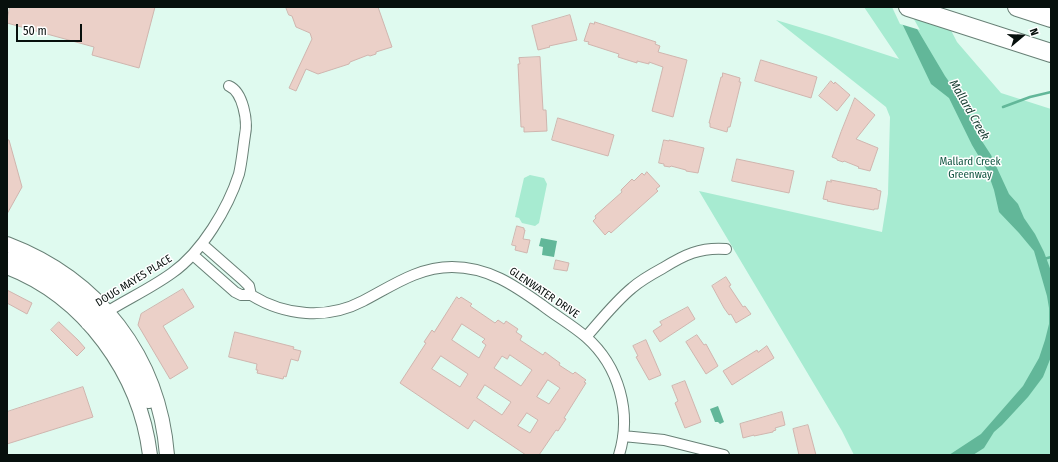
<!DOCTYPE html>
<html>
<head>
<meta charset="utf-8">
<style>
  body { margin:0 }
  #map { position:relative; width:1058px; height:462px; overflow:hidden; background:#dffaef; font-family:"Fira Sans Condensed",sans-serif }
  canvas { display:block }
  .frame { position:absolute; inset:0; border:8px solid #07100d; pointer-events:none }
  .north { position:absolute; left:1002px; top:16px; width:40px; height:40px; -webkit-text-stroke:3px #fff; paint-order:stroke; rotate:71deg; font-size:11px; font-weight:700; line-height:16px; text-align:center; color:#07100d }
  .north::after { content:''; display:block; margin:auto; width:14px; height:18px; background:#07100d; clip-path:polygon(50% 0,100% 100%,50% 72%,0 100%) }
  .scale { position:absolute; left:16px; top:24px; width:66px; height:18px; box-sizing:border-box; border:2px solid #07100d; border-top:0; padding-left:5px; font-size:12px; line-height:14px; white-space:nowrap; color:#07100d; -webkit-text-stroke:3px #fff; paint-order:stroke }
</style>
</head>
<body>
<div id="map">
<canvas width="1058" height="462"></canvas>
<div class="frame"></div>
<div class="north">N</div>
<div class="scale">50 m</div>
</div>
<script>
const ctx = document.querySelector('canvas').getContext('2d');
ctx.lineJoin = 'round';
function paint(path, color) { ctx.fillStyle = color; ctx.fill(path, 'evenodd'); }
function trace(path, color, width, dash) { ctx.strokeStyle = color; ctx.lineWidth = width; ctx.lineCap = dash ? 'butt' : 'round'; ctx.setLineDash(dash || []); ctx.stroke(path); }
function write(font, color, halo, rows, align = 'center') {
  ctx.font = font + ' "Fira Sans Condensed",sans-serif'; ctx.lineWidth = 3; ctx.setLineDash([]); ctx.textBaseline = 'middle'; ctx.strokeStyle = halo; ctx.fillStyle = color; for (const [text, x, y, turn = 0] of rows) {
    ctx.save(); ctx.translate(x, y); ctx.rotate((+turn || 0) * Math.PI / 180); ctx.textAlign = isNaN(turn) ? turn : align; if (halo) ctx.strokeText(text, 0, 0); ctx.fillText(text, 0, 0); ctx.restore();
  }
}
paint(new Path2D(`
  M864,7H939L957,42L1001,93L1051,109V455H854L842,431L699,191L882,232L888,194L890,117L886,107L776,20L829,36L899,59Z
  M530,175L544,178L547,184L539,223L535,226L522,223L519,218L515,217L524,178Z`), '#a7ebd1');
paint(new Path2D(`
  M899,17H910L945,76L966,106L976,132L991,155L1009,194L1018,204L1024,218L1035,234L1044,252L1051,271V357L1043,377L1028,397L1002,425L994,432L984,448L973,455H949L981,434L1023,386L1039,358L1045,340L1049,324V308L1047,296L1034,251L1019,233L999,212L994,190L987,170L972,145L949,98L931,84Z
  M541,238L557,241L554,257L542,255L543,247L539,246Z
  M718,406L724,422L720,424L718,422H715L710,409Z`), '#62b799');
paint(new Path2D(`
  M892,7H907L920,30L900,24Z`), '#dffaef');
trace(new Path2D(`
  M1003,107L1030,97L1051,92
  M969,125L980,120
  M1044,259L1051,257`), '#62b799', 2.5);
const building = new Path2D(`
  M10,7H155L139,68L92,55L94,47L7,23Z
  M286,7H378L392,47L376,52V54L370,56L368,55L350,62L349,64L318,74L306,69L296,91L289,88L312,39L310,33L296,27L292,16L289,15Z
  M570,15L577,40L549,46L550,47L538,50L532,26Z
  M595,22L656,42L655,44L660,46L658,52L687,60L673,117L652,111L663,67L649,62V64L637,61V63L618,57L619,54L588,44L589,42L584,41L590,23L594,24Z
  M540,57L543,110H546L547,131L524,132V127H521L518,64H520L519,58Z
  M761,60L817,77L811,98L755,81Z
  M723,73L740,78L739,82H741L730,127H728L727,132L710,127V123H709L721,77H722Z
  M831,81L834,84L835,82L850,95L837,111L819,96Z
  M855,98L875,115L856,139L878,148L870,171L858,168L859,167L844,161L843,162L837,160V159L832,157L841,132Z
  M558,118L614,135L608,156L552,140Z
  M7,140H9L22,187L7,214Z
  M664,140L669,141V140L704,148L698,173L686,171V170L671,166L670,167L664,166V164L659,163Z
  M737,159L794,171L789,193L732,181Z
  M647,172L660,186L656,189L658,191L611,233L609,231L605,235L593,221L596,218L595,216L622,192L621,190L632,179L634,181L642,173L644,175Z
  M831,180L877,189V190L881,191L878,209H874V210L846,205L827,201L828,200L823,199L827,181L831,182Z
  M517,226L524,228V230H525L523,239L530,240L527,253L515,250L516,246L512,245Z
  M556,260L569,263L567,271L554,269Z
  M726,277L731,285L729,286L743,307L745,306L751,314L736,323L731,314L729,315L724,308L712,286Z
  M183,289L194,307L163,326L188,368L170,379L138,325L141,314Z
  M7,290L32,303L27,314L7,303Z
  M457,297L459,299L461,297L472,304L470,306L495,323L498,320L504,324L506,321L518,329L516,332L522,336L520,340L543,355L545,352L553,358L560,363L559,365L573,374L575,372L586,380L584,382L586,383L564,418L566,419L558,431L556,430L539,455H526L474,420L468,429L400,383L426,343L424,342L432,330L434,332ZM462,324L485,339L482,342L486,345L479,358L452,340ZM510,355L532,370L521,386L494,368L502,356L507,359ZM441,356L468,374L460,387L432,369ZM548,380L560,388L549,404L537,397ZM485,385L511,402L502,415L477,398ZM527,413L538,420L530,433L518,426Z
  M688,307L695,319L660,342L653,331L662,325L660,322Z
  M59,322L78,340L85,348L77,356L51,330Z
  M235,332L294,347L293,349L301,351L298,361L291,359L286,377L284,376L283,379L257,373L258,370H256L257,364L229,357Z
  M697,335L704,345L706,344L718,366L706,374L686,342Z
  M646,340L661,375L649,380L636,357L638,356L633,346Z
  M767,346L774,358L732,385L723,371L757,350L758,352Z
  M685,381L701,422L685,428L675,403L678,401L672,386Z
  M83,387L93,417L7,444V412Z
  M782,412L785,425L775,428L776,430L773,431V432L754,436V435L743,438L740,424Z
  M808,425L816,455H799L793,429Z`);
paint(building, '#ebd0c8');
trace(building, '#cfb5ae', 1);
const street = new Path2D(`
  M193,255L235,292L241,295H251L249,286L243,280L202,244
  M251,295C285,316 327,320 363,301C392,286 418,267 452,267C488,267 514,285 542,305C556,316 572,325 586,337C619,366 632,413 619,455
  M102,315C125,300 150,289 172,273C202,252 228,208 239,174C242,161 243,148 245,135C248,121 243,92 229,86
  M586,337C601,320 615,302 632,288C641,280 652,274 663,268C684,255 700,247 726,249
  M623,436L664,440L724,455`);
const secondary = new Path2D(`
  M7,244C99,279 159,356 167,455
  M7,259C32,265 54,277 74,293C80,298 85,307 92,311C97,313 103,312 107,311
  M7,267C85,297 140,374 150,455
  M88,323L94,322H99L108,329L132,367L149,401`);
const highway = new Path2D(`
  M908,7L1051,53
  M1017,7L1051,18`);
trace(street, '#688076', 12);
trace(secondary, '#688076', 16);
trace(highway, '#688076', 20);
trace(street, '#fff', 10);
trace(secondary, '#fff', 14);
trace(highway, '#fff', 18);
write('11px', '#125642', '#fff', [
  ["Mallard Creek",970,162],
  ["Greenway",970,175]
]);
write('11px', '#07100d', '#fff', [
  ["DOUG MAYES PLACE",134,281,-32],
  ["GLENWATER DRIVE",544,293,34]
]);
write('italic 12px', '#11382c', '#fff', [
  ["Mallard Creek",969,110,60]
]);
</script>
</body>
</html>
